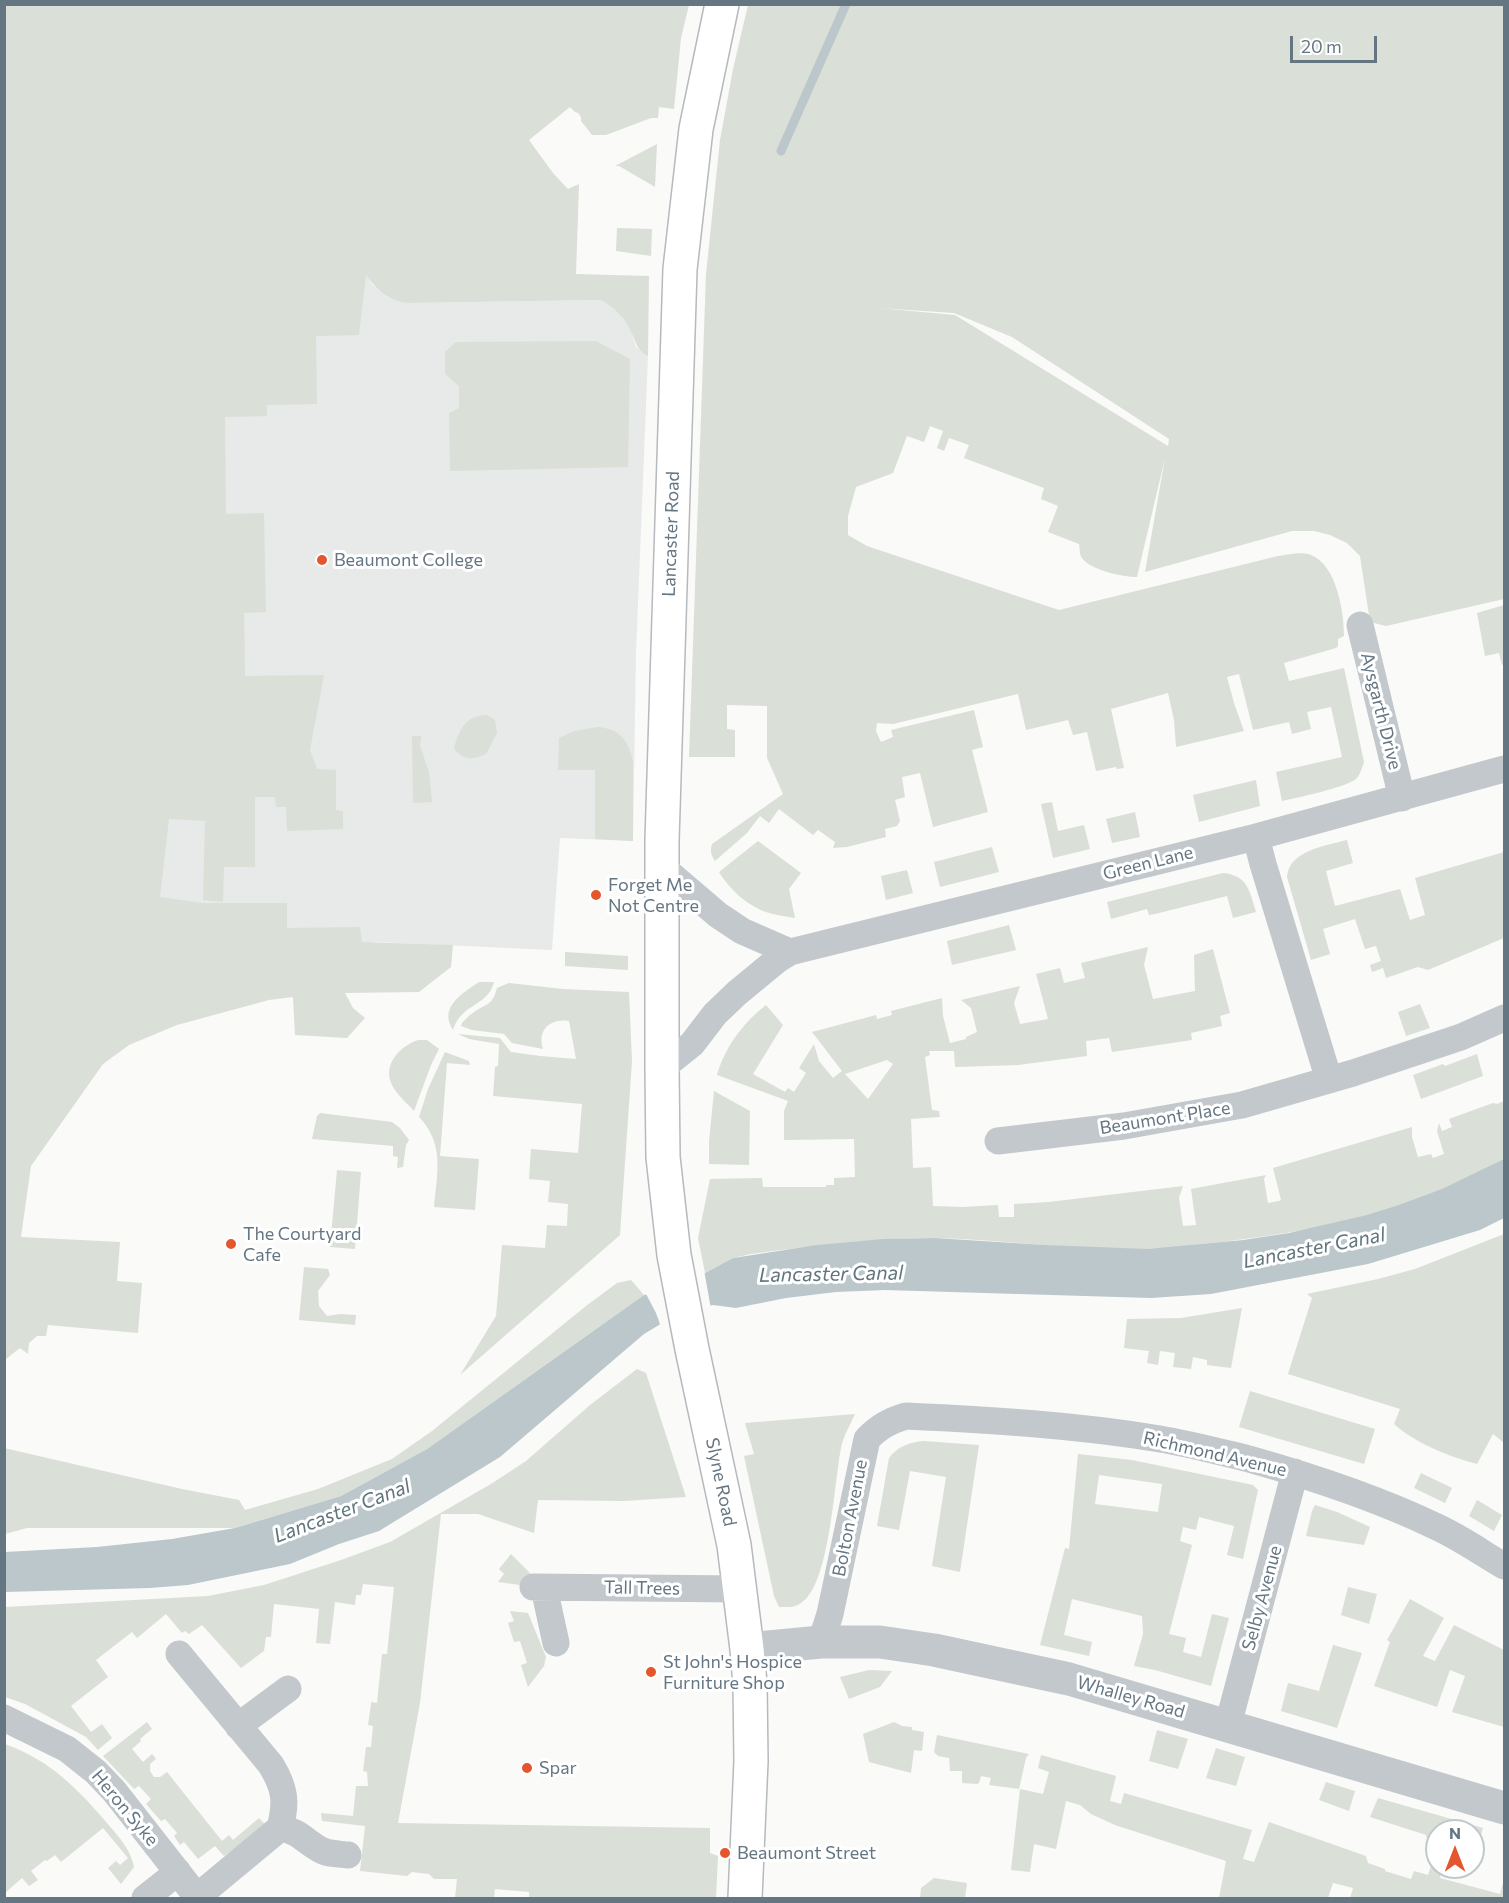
<!DOCTYPE html>
<html>
<head>
<meta charset="utf-8">
<style>
  body { margin:0 }
  #map { position:relative; width:1509px; height:1903px; overflow:hidden; background:#fafaf8; font-family:Commissioner,sans-serif }
  canvas { display:block }
  .frame { position:absolute; inset:0; border:6px solid #657683; pointer-events:none }
  .north { position:absolute; left:1425px; top:1819px; width:60px; height:60px; box-sizing:border-box; background:#fff; border:2px solid #c1c8cd; border-radius:50%; rotate:0deg; font-size:16px; font-weight:700; line-height:24px; text-align:center; color:#657683 }
  .north::after { content:''; display:block; margin:auto; width:21px; height:27px; background:#e4572e; clip-path:polygon(50% 0,100% 100%,50% 72%,0 100%) }
  .scale { position:absolute; left:1290px; top:36px; width:87px; height:27px; box-sizing:border-box; border:3px solid #657683; border-top:0; padding-left:8px; font-size:18px; line-height:21px; white-space:nowrap; color:#657683; -webkit-text-stroke:4px #fff; paint-order:stroke }
</style>
</head>
<body>
<div id="map">
<canvas width="1509" height="1903"></canvas>
<div class="frame"></div>
<div class="north">N</div>
<div class="scale">20 m</div>
</div>
<script>
const ctx = document.querySelector('canvas').getContext('2d');
ctx.lineJoin = 'round';
function paint(path, color) { ctx.fillStyle = color; ctx.fill(path, 'evenodd'); }
function trace(path, color, width, dash) { ctx.strokeStyle = color; ctx.lineWidth = width; ctx.lineCap = dash ? 'butt' : 'round'; ctx.setLineDash(dash || []); ctx.stroke(path); }
function write(font, color, halo, rows, align = 'center') {
  ctx.font = font + ' Commissioner,sans-serif'; ctx.lineWidth = 6; ctx.setLineDash([]); ctx.textBaseline = 'middle'; ctx.strokeStyle = halo; ctx.fillStyle = color; for (const [text, x, y, turn = 0] of rows) {
    ctx.save(); ctx.translate(x, y); ctx.rotate((+turn || 0) * Math.PI / 180); ctx.textAlign = isNaN(turn) ? turn : align; if (halo) ctx.strokeText(text, 0, 0); ctx.fillText(text, 0, 0); ctx.restore();
  }
}
paint(new Path2D(`
  M366,274L372,284L387,297L409,303L600,300L611,305L617,310L631,331L636,347L648,356L636,653L633,841L560,838L552,950L377,942L147,984L5,278Z`), '#e8e9e9');
paint(new Path2D(`
  M4,5H689L681,38L674,109L659,107L658,118H651L606,135H592L581,121V117L578,113L575,112L570,107L529,140L553,173L568,189L579,184L576,274L649,276L648,356C637,350 637,345 632,334C625,319 615,306 600,300L409,303C388,301 378,291 366,275L359,335L316,336L317,404L267,405V416L225,417L226,514L264,513L266,612L244,613L245,676L324,675L310,750L317,769L336,770V810L343,811V829L287,831L286,807H276L275,797H255V867H224L223,902L203,900L205,821L169,819L160,897L203,903H287V928L360,927L362,942L453,945L451,967L419,992L345,993L353,1008L365,1018L347,1038L295,1035L293,997L269,1000L177,1025L129,1045L103,1064L31,1166L21,1237L120,1242L117,1281L142,1283L138,1333L48,1325L46,1336H37L29,1343L28,1354L20,1348L6,1359L5,1371Z
  M748,5H1504V599L1386,626L1370,622L1360,556L1347,543L1330,535L1314,531H1292L1145,572L1165,458L1137,577C1123,577 1090,570 1082,558C1079,554 1080,548 1079,544L1048,532L1058,506L1041,499L1044,488L964,458L969,445L949,438L944,451L937,448L943,431L930,426L924,442L907,436L893,473L856,487L848,516V535L867,546L1059,610L1278,556C1288,555 1302,551 1311,555C1337,565 1344,613 1344,636L1338,639V646L1336,648L1284,663L1289,681L1344,668L1364,762C1362,768 1360,775 1356,779C1347,787 1296,798 1282,801L1276,772L1342,757L1331,707L1307,712L1311,729L1292,734L1289,722L1253,730L1239,674L1227,677L1234,703L1244,731L1176,747L1174,720L1168,693L1111,709L1124,768L1117,769L1116,767L1096,771L1087,732L1073,735L1068,720L1026,730L1018,694L893,724L877,723L876,731L881,742L893,737L891,730L974,710L983,747L972,750L988,812L933,827L920,773L902,777L905,797L895,800L900,821L897,826L885,829L886,837L847,847L833,848L835,842L818,830L813,835L779,809L769,823L760,816L747,833L715,861C711,856 710,850 712,844L783,794L767,758V706L727,705V729L735,730V757H689L706,274L720,140L733,69ZM878,308L954,313L1012,337L1169,439L1168,446L955,315Z
  M657,144L655,187L619,166H615Z
  M617,228L652,229L651,256L616,251Z
  M596,341L630,359L628,467L450,471L449,413L459,408V386L445,374V352L456,342Z
  M1504,605V664L1502,665L1499,653L1485,656L1477,613Z
  M487,715L495,720L497,733L486,754C472,760 465,761 454,749C459,729 465,716 487,715Z
  M598,727C620,729 628,740 633,761V841L595,839V770H558L559,738L574,731Z
  M412,736H421L420,746L429,772L432,802L413,803Z
  M1256,780L1260,806L1199,822L1193,795Z
  M1052,802L1058,831L1084,825L1090,849L1053,858L1041,804Z
  M1135,812L1140,837L1112,843L1106,819Z
  M1347,840L1353,863L1326,871L1335,906L1400,889L1410,920L1425,915L1415,878L1504,852V938L1428,970L1418,967L1386,978L1383,968L1372,972L1370,965L1381,961L1376,946L1365,949L1355,919L1323,929L1330,954L1311,960L1287,877C1289,850 1326,846 1347,840Z
  M758,841L801,873L789,889L795,918C785,916 775,915 766,912C748,906 729,889 719,872Z
  M992,847L999,872L940,887L934,862Z
  M907,870L913,893L886,900L881,876Z
  M1223,873C1248,875 1250,892 1256,912L1233,918L1227,896L1155,914L1149,915L1147,909L1111,919L1107,902Z
  M1009,925L1016,950L952,965L947,941Z
  M1148,947L1144,965L1153,999L1195,991L1194,955L1213,949L1230,1013L1220,1016L1222,1026L1191,1033L1192,1040L1112,1052L1109,1038L1086,1041L1087,1056L1018,1065L955,1067L954,1051H929L930,1055L925,1057L932,1110L939,1111L940,1117L911,1119L913,1168L931,1167L933,1206L963,1207L998,1205L999,1217H1014V1204L1049,1202L1183,1186L1179,1198L1183,1226L1196,1225L1191,1189L1266,1175L1264,1179L1268,1203L1279,1201L1281,1200L1273,1168L1412,1127V1137L1418,1157L1431,1154L1433,1158L1444,1154L1437,1131L1439,1123L1442,1131L1452,1127L1449,1119L1493,1103L1497,1104L1504,1101V1159C1484,1169 1464,1180 1443,1189C1368,1222 1282,1236 1200,1244C1182,1246 1164,1249 1146,1249C1075,1251 1003,1239 932,1238C871,1238 811,1246 751,1254L733,1258L705,1273L698,1238L710,1179L762,1178L763,1187H826V1185H834V1178L855,1177L854,1139L784,1140V1111L788,1101L717,1075C725,1047 743,1023 766,1005L783,1025L753,1074L785,1092L788,1088L794,1092L806,1073L799,1068L814,1044L819,1061L833,1078L842,1071L812,1032L876,1015L877,1019L892,1015L891,1011L942,998L943,1016L950,1043L966,1039V1037L977,1032L971,1008L961,1000L1020,986L1014,1003L1020,1024L1048,1019L1036,974L1060,968L1064,983L1085,978L1081,963ZM887,1060L893,1064L868,1099L845,1074Z
  M565,952L628,956V970L565,966Z
  M479,982H494C488,1007 462,1002 453,1030C438,1007 463,993 479,982Z
  M509,983L563,989L629,992L632,1061L620,1235L460,1375L496,1316L502,1245L545,1248L547,1225L567,1226L568,1204L548,1202L550,1181L529,1179L531,1149L578,1153L582,1104L493,1096L495,1067L498,1066L499,1044L469,1039L458,1034L500,1038L511,1052L540,1056L576,1059L569,1021C550,1018 537,1030 543,1049L512,1043L504,1034L472,1030L461,1026L462,1023C465,1020 469,1015 473,1013C486,1003 492,1007 497,988Z
  M1420,1004L1430,1028L1406,1036L1398,1012Z
  M418,1040H427L439,1049L431,1065L414,1111C407,1103 397,1095 392,1085C382,1065 400,1046 418,1040Z
  M445,1052L469,1061L470,1065L447,1063L440,1156L479,1159L475,1210L434,1207C437,1173 445,1144 419,1117L428,1089Z
  M1477,1054L1483,1076L1421,1099L1413,1075L1443,1064L1445,1066Z
  M714,1091L750,1111L749,1165L709,1164V1141Z
  M320,1113L392,1122L400,1128L409,1140L406,1145L403,1167L397,1168L398,1157L393,1156V1146L312,1139L317,1116Z
  M337,1170L361,1172L355,1249L330,1247Z
  M1504,1234V1443L1493,1434L1477,1464C1450,1457 1415,1443 1394,1424L1400,1409L1288,1374L1312,1298L1307,1294L1378,1279L1415,1269Z
  M304,1267L328,1269L330,1275L318,1291L319,1306L327,1316L340,1314L356,1315L355,1325L299,1320Z
  M631,1280L644,1295L427,1449L341,1496L235,1528H27L5,1534L4,1448L182,1489L239,1500L245,1510L318,1489L392,1459L432,1431L586,1306L617,1283Z
  M1242,1308L1231,1368L1207,1365V1360L1193,1357L1191,1369L1173,1367L1175,1353L1160,1351L1158,1365L1147,1363L1149,1351L1124,1348L1127,1319L1181,1318Z
  M637,1369L646,1373L686,1497L624,1501L538,1500L534,1533L478,1514H441L420,1703L398,1823L710,1828V1853L718,1856L716,1898H529V1892L495,1889L494,1898H455L457,1879H434L429,1874L412,1872L407,1876L360,1871L365,1826L322,1821L321,1813L353,1816L356,1786H368L367,1772L363,1771L366,1747H371L373,1726L368,1725L371,1704V1702L377,1703L382,1654H387L394,1587L363,1584L361,1595H356L355,1605L335,1602L330,1644L316,1643L319,1609L274,1604L271,1637H266L264,1651L241,1668L202,1625L189,1634L185,1631L182,1633L166,1614L137,1638L132,1632L96,1660L108,1677L71,1706L91,1732L102,1724L112,1738L98,1750L86,1737L25,1704L5,1697V1607L208,1596L264,1585L341,1560L390,1542L491,1484L526,1461L590,1405Z
  M1250,1391L1375,1429L1364,1464L1239,1427Z
  M855,1414C850,1425 843,1437 841,1448C834,1482 830,1585 801,1603C794,1608 787,1607 779,1607L774,1596L744,1456L754,1454L745,1423Z
  M924,1441L979,1445L960,1572L932,1566L946,1477L910,1471L899,1530L877,1526L889,1458C898,1446 910,1442 924,1441Z
  M1078,1454L1132,1460L1253,1485L1258,1490L1243,1559L1227,1555L1234,1526L1199,1517L1196,1530L1183,1527L1180,1541L1192,1545L1169,1634L1186,1638L1183,1652L1201,1657L1212,1614L1229,1618L1211,1686L1155,1670L1134,1666L1143,1634L1142,1616L1072,1599L1064,1635L1092,1642L1089,1656L1040,1645L1065,1548L1069,1549ZM1099,1475L1162,1484L1158,1512L1095,1504Z
  M1421,1473L1452,1488L1445,1503L1414,1488Z
  M1477,1500L1502,1515L1494,1531L1469,1516Z
  M1315,1505L1337,1512L1370,1527L1364,1545L1306,1536L1312,1511Z
  M511,1554L530,1573L520,1585L498,1582L504,1574L499,1569Z
  M1348,1587L1377,1594L1369,1624L1341,1615Z
  M1410,1599L1444,1618L1423,1656L1435,1661L1454,1625L1504,1650V1727L1452,1712L1465,1676L1450,1670L1437,1707L1374,1686L1390,1642L1387,1640Z
  M510,1611L528,1613L546,1657L544,1666L528,1687L521,1665L527,1663L520,1641L514,1642L508,1623L514,1621Z
  M1333,1645L1362,1653L1337,1728L1281,1711L1288,1683L1319,1691Z
  M869,1670L892,1671L880,1687L849,1699L840,1677Z
  M147,1722L152,1729L140,1739L141,1741L132,1749L143,1762L152,1754L156,1759L150,1764V1771L154,1777H160L167,1772L222,1841L229,1835L233,1840L259,1818L268,1827L224,1856L215,1846L198,1859L184,1842L180,1845L174,1836L177,1833L165,1819L161,1821L146,1804L151,1799L139,1786L134,1789L103,1756Z
  M894,1722L902,1726L912,1727V1730L924,1732L922,1751L914,1750L911,1773L869,1762L863,1734Z
  M1157,1730L1188,1739L1178,1769L1149,1761Z
  M937,1735L1029,1754L1026,1758L1019,1789L989,1785L991,1778L981,1776L979,1783L977,1784L962,1783V1771H950L949,1758L938,1756L934,1752Z
  M5,1744C51,1761 76,1787 107,1823C119,1837 131,1850 134,1867L121,1884L108,1868L116,1861L120,1865L128,1858L103,1828L61,1862L55,1855L47,1861L45,1860L31,1871L38,1880L29,1886L22,1878L5,1893Z
  M1216,1748L1245,1757L1236,1786L1206,1778Z
  M1041,1755L1116,1776L1110,1801L1121,1804L1124,1793L1252,1830L1243,1859L1254,1862L1269,1822L1366,1856L1368,1863L1385,1869V1871L1411,1879L1414,1871L1428,1875L1437,1846V1867H1443L1440,1878L1500,1894L1504,1879V1898H1350L1353,1888L1333,1883L1328,1898H1219L1226,1861L1115,1825L1091,1814L1080,1805L1066,1801L1056,1849L1034,1844L1030,1872L1011,1870L1020,1789L1043,1794L1049,1772L1038,1768Z
  M1326,1782L1355,1791L1349,1811L1319,1800Z
  M1378,1798L1483,1828L1477,1849L1473,1848V1831H1437V1841L1426,1837V1835L1370,1817Z
  M934,1878L967,1883L965,1898H920L921,1888Z`), '#dadfd7');
paint(new Path2D(`
  M1504,1159V1218L1480,1230L1368,1264L1211,1294L1151,1298L885,1290L836,1292L786,1298L736,1308L713,1305L671,1314L659,1325L644,1334L500,1457L379,1531L339,1544L290,1564L188,1585L150,1588L5,1592V1552L97,1547L172,1539L235,1528L341,1496L427,1449L644,1295L662,1292L705,1273L733,1258L817,1245L883,1239L935,1238L1045,1245L1147,1249L1243,1240L1289,1233L1367,1215L1399,1205L1442,1189Z`), '#bbc7cb');
paint(new Path2D(`
  M704,1270L711,1309L672,1317L661,1327L656,1313L645,1292L661,1289Z`), '#fafaf8');
trace(new Path2D(`
  M781,151L846,4`), '#bbc7cb', 9);
const primary = new Path2D(`
  M722,4L696,129L680,269L662,840V1068L663,1157L674,1255L692,1349L734,1545L747,1649L750,1684L751,1761L745,1898`);
trace(primary, '#b5babe', 36);
trace(new Path2D(`
  M1360,625L1402,798
  M1256,837L1263,864L1329,1080
  M663,868L718,915L742,931L790,952
  M662,1068L692,1044L715,1014L737,993L777,960L790,952L1256,837L1504,769
  M998,1141L1124,1126L1242,1105L1353,1073L1461,1037L1504,1018
  M533,1587L740,1589
  M544,1588L556,1643
  M821,1642L830,1614L867,1439C879,1427 889,1421 906,1416C991,1420 1076,1425 1160,1439C1190,1444 1220,1452 1249,1459C1313,1477 1377,1498 1437,1527C1461,1538 1482,1553 1504,1566
  M179,1654L271,1765C285,1788 287,1802 280,1828L197,1897
  M4,1718L67,1749L96,1772L114,1791L198,1898
  M1228,1725L1295,1472
  M238,1726L288,1689
  M280,1828C300,1831 306,1843 323,1851C330,1854 340,1854 348,1855
  M145,1898L178,1872`), '#c3c8cc', 27);
trace(new Path2D(`
  M747,1649L821,1642H880L934,1650L1069,1679L1504,1808`), '#c3c8cc', 33);
trace(primary, '#fff', 33);
for (const [x, y, r, color] of [
  [322,560,6,"#e4572e"],
  [596,895,6,"#e4572e"],
  [231,1244,6,"#e4572e"],
  [651,1672,6,"#e4572e"],
  [527,1768,6,"#e4572e"],
  [725,1853,6,"#e4572e"]
]) { const dot = new Path2D(); dot.arc(x, y, r, 0, 2 * Math.PI); ctx.fillStyle = color; ctx.fill(dot); trace(dot, '#fff', 2); }
write('18px', '#657683', '#fff', [
  ["Lancaster Road",671,534,-88],
  ["Aysgarth Drive",1381,711,76],
  ["Green Lane",1148,863,-14],
  ["Beaumont Place",1165,1118,-9],
  ["Richmond Avenue",1215,1454,13],
  ["Slyne Road",721,1482,78],
  ["Bolton Avenue",850,1518,-79],
  ["Tall Trees",642,1588,1],
  ["Selby Avenue",1262,1598,-75],
  ["Whalley Road",1131,1697,16],
  ["Heron Syke",125,1808,50]
]);
write('18px', '#657683', '#fff', [
  ["Beaumont College",334,560],
  ["Forget Me",608,885],
  ["Not Centre",608,906],
  ["The Courtyard",243,1234],
  ["Cafe",243,1255],
  ["St John's Hospice",663,1662],
  ["Furniture Shop",663,1683],
  ["Spar",539,1768],
  ["Beaumont Street",737,1853]
], 'left');
write('italic 20px', '#60757c', '#fff', [
  ["Lancaster Canal",1314,1248,-11],
  ["Lancaster Canal",831,1274,-1],
  ["Lancaster Canal",342,1511,-21]
]);
</script>
</body>
</html>
